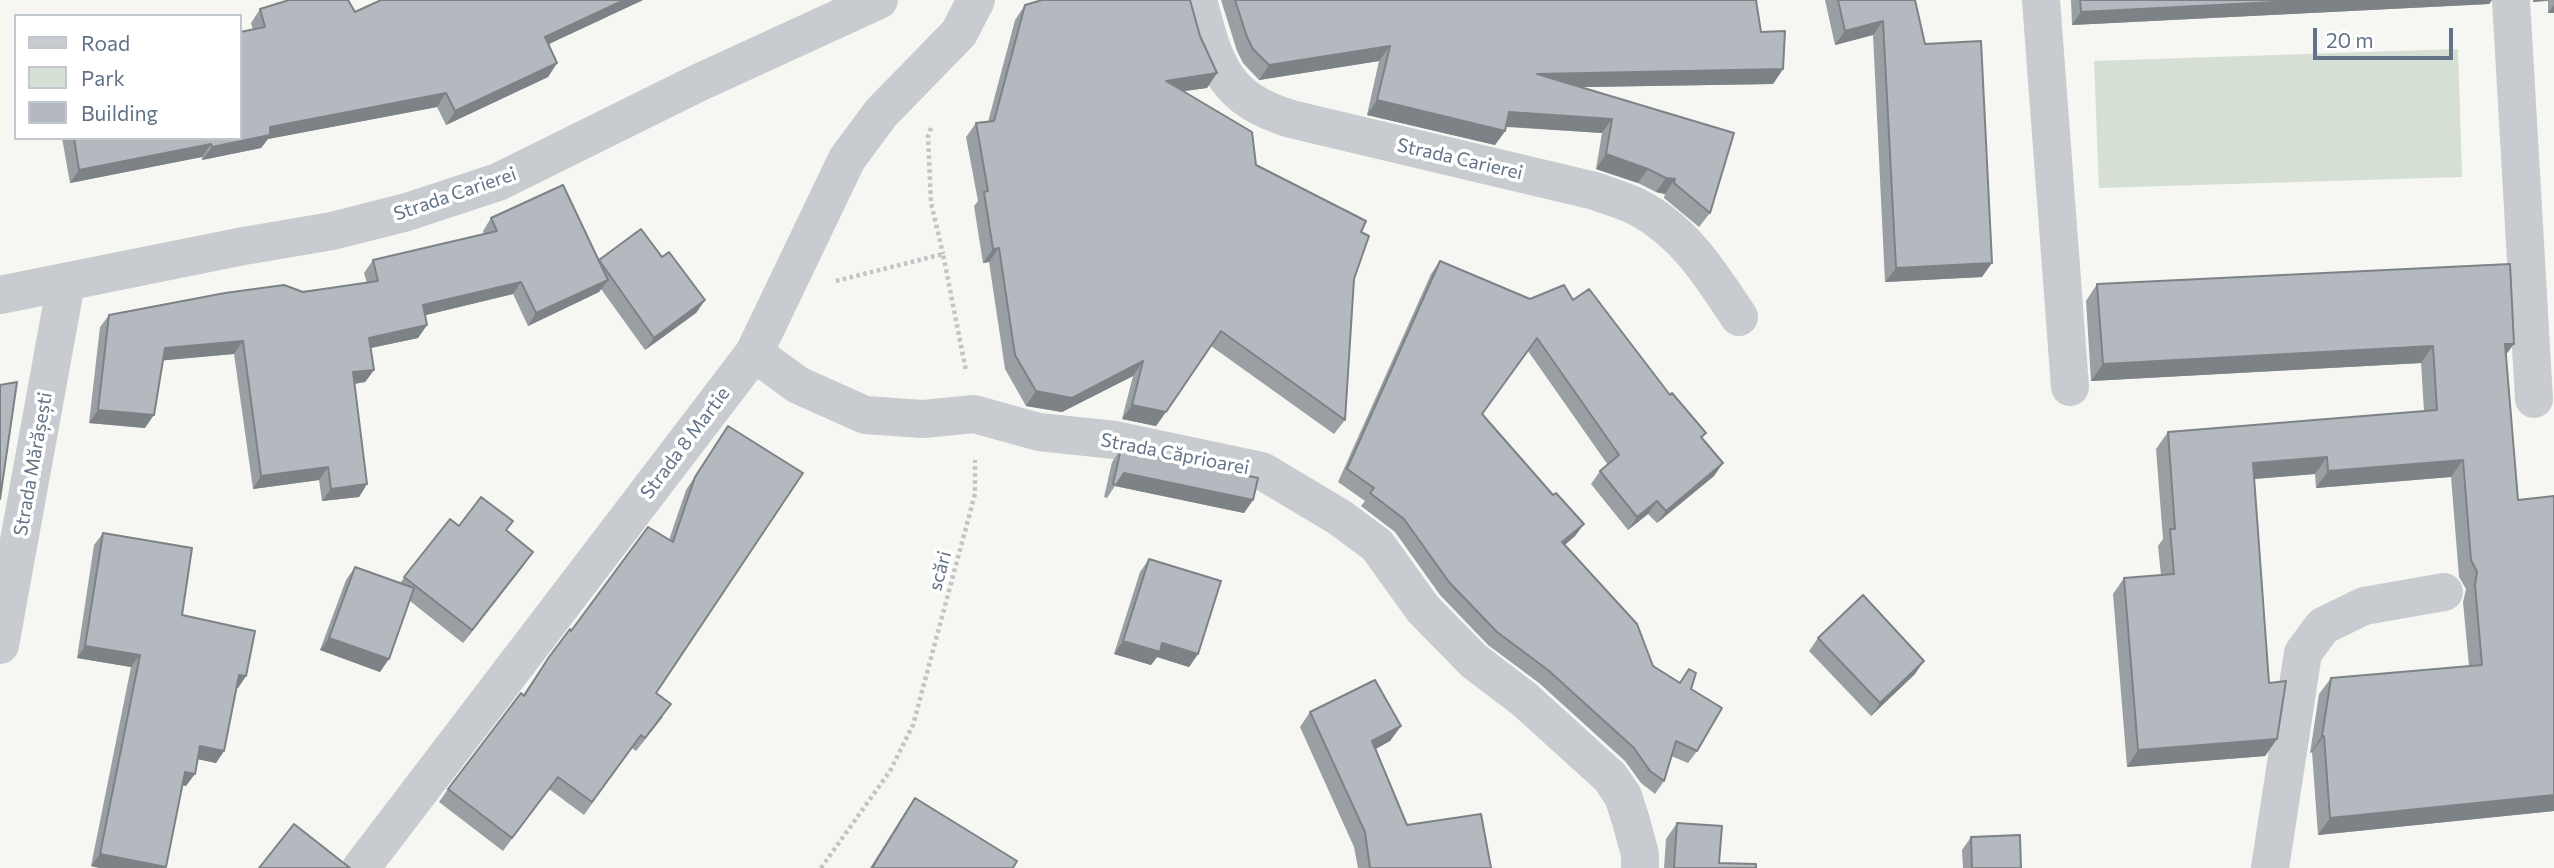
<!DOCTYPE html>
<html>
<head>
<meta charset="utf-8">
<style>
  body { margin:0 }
  #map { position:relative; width:2554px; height:868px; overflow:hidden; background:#f6f7f2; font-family:Commissioner,sans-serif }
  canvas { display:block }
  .legend { position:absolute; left:14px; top:14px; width:228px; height:126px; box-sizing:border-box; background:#fff; border:2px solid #c0c7cf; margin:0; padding:9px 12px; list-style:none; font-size:21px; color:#627287 }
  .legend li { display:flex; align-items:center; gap:14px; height:35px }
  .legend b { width:35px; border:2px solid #c0c7cf }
  .scale { position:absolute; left:2313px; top:28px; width:140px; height:32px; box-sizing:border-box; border:4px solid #627287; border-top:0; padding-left:9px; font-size:21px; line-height:24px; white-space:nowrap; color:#627287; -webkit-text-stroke:5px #fff; paint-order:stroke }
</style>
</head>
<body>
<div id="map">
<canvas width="2554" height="868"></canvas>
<ul class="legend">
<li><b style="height:9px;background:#c8cbcf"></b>Road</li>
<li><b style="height:19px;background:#d6dfd3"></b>Park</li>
<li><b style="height:19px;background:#b3b9bf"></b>Building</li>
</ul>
<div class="scale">20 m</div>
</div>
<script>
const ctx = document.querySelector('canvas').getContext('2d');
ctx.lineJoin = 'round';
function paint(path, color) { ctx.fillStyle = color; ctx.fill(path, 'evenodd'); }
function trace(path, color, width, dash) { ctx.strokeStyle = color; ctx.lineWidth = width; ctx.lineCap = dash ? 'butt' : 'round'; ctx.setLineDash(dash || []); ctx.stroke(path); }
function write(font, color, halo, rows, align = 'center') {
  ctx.font = font + ' Commissioner,sans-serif'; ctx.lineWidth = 7; ctx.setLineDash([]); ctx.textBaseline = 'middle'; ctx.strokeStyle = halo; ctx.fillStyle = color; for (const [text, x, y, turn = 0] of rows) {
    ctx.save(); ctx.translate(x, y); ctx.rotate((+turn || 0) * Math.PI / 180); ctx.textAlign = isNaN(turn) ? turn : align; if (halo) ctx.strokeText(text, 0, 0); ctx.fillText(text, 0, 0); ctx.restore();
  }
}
paint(new Path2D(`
  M2458,49L2462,177L2099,188L2094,61Z`), '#d6dfd3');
trace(new Path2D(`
  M931,128L928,136L931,203L943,254
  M836,281L943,254L966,371
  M821,868L890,771L913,725L975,494V460`), '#c1c3c5', 4.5, [3.5, 3.5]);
trace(new Path2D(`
  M1198,0C1215,64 1222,98 1291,119L1595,191C1610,197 1627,201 1641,209C1686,234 1711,275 1739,317
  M2041,0L2070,387
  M2511,0L2534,399
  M0,295L238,247L332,231L407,212L498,182L698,83L879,0
  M754,353L798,385L865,415L923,419L974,414L1039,432L1115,440L1262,471L1339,517L1377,545L1423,609L1474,661L1524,699L1610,777L1623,796L1631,821L1640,854V868
  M0,645L66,283
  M361,868L754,353L847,159L881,113L959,33L976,0
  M2270,868L2303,653L2323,626L2364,606L2444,592`), '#c8cbcf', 38);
paint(new Path2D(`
  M643,0L549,44L557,63L548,77L446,125L437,107L268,139L261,148L202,160V157L70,183L62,138H240L253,30L251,23L260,9L355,12Z
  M1221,0H1756L1761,32L1783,69L1773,84L1581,87L1710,213L1699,227L1664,198L1665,194L1656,192L1638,183L1596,169L1602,133L1506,127L1505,131L1495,145L1367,115L1379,61L1259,80L1243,63L1237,51Z
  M1825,0H1915L1982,277L1885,282L1873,35L1835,45Z
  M2071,0H2492L2489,4L2072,25Z
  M2533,0H2554V13H2548V1L2533,2Z
  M1025,5L1200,36L1217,73L1207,88L1184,91L1256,165L1361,232L1354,279L1345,420L1334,434L1211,346L1156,426L1122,419L1133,376L1062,412L1026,406L1005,369L989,262L983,263L974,206L978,201L966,137L976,123L988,122L1015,20Z
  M491,218L598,260L662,257L705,300L696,313L645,350L601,289L599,292L528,326L513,294L425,315L427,325L418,338L371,348L374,370L365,382L355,384L367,484L359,497L322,501L319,480L253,489L234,354L163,360L145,428L89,423L100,327L109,315L367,283L364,273L373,260L484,234L483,231Z
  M1440,261L1530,299L1573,300L1670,395L1706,433L1702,438L1723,463L1714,476L1657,523L1648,514L1628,530L1591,484L1600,471L1608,465L1528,351L1482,414L1553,495L1584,524L1575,536L1565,545L1653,666L1691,689L1697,751L1688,763L1671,756L1664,781L1655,794L1641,783L1625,761L1539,683L1488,645L1440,595L1395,532L1361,506L1365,501L1338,482L1431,274Z
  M2097,284L2506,355L2518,500L2554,496V811L2318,835L2312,752L2310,753L2319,694L2331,678L2469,666L2463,602L2466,589L2459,577L2451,477L2316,488L2315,474L2254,479L2269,683L2277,739L2265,756L2127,767L2113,594L2124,578L2161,575L2158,546L2163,539L2156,449L2168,432L2424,411L2421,363L2091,381L2086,301Z
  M728,426L656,693L663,717L636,751L632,748L584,815L549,789L503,851L439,802L448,789L523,695L549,657L571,631L669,540L686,490Z
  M1121,449L1253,500L1244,513L1115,486L1107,498L1104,497L1112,462Z
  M450,519L459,526L506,531L524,565L463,643L410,601L380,672L320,650L346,580L355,567L400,583Z
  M103,533L182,615L246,676L238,688H237L224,751L216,763L198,759L186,786L182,785L165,868H100L91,866L131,667L77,658L94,545Z
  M1149,559L1198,654L1189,667L1157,657L1151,665L1114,654L1140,572Z
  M1818,638L1915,674L1871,716L1809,651Z
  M1310,712L1401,726L1390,741L1376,749L1407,825L1491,868H1358L1354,847L1300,727Z
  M915,798L1013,868H870L904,814Z
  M1677,823L1719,863L1756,868H1664L1666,839Z
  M1971,837L2021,868H1963L1962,850Z`), '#9a9fa4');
paint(new Path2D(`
  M624,0H643L536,50L545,37Z
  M2314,0H2492L2489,4L2072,25L2081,12Z
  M2534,0H2549L2533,2Z
  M2554,5V13H2548Z
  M1883,21L1873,35L1835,45L1845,31Z
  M1390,46L1379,61L1259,80L1269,65Z
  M557,63L548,77L446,125L455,111Z
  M1783,69L1773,84L1527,88L1537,74Z
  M1217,73L1207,88L1156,95L1166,81Z
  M446,93L437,107L268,139L261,148L202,160L212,147L270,127Z
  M1377,100L1505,131L1495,145L1367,115Z
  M1509,112L1612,119L1602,133L1499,126Z
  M211,144L202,157L70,183L79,170Z
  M1606,154L1648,169L1638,183L1596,169Z
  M1666,178L1675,179L1665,194L1656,192Z
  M999,248L989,262L983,263L993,249Z
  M1992,263L1982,277L1885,282L1896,268Z
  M608,280L599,292L528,326L536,313Z
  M521,282L513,294L414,318L423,305Z
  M705,300L696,313L645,350L654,338Z
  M427,325L418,338L361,350L369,338Z
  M243,341L234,354L157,361L165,348Z
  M2505,344H2514L2502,360Z
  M2433,346L2421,363L2091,381L2103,364Z
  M1143,361L1133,376L1062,412L1026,406L1036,391Z
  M374,370L365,382L344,385L353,372Z
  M1132,405L1166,412L1156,426L1122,419Z
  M98,410L154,415L145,428L89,423Z
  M2327,457L2315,474L2241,480L2253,463Z
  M2463,460L2451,477L2316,488L2328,471Z
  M1723,463L1714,476L1657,523L1666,511Z
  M328,467L319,480L253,489L261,476Z
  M1124,473L1253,500L1244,513L1115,486Z
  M367,484L359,497L322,501L331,489Z
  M1657,501L1648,514L1628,530L1637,517Z
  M1584,524L1575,536L1553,555L1562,542Z
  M533,552L524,565L463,643L472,630Z
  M329,638L389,659L380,672L320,650Z
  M1123,641L1162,643L1198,654L1189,667L1157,657L1151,665L1114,654Z
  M85,646L140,655L131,667L77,658Z
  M1924,661L1915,674L1871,716L1880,703Z
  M239,675L246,676L238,688L231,687Z
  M1401,726L1390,741L1362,756L1372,741Z
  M2322,736H2324L2312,752L2310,753Z
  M2277,739L2265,756L2127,767L2138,750Z
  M200,746L224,751L216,763L192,758Z
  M185,772L195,774L186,786L177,784Z
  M2554,795V811L2318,835L2330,818Z
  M100,854L166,867L165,868H100L91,866Z`), '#7d8286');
const building = new Path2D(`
  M289,0H348L355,12L381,0H624L545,37L557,63L455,111L446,93L270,127V135L212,147L211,144L79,170L74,138H240V32L265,27L260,9Z
  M1042,0H1190L1200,36L1217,73L1166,81L1252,132L1256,165L1366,221L1361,232L1369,236L1354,279L1345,420L1221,331L1166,412L1132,405L1143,361L1072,398L1036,391L1015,355L999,248L993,249L984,192L988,191L976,123L994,121L1025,5Z
  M1235,0H1756L1761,32L1785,31L1783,69L1537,74L1734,133L1710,213L1674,183L1675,179L1666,178L1648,169L1606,154L1612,119L1509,112L1505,131L1377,100L1390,46L1269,65L1253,49L1247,37Z
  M1838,0H1915L1925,44L1981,41L1992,263L1896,268L1883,21L1845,31Z
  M2080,0H2314L2081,12Z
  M563,185L608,280L536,313L521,282L423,305L427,325L369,338L374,370L353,372L367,484L331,489L328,467L261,476L243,341L165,348L154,415L98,410L109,315L225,293L284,285L303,292L378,281L373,260L497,231L491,218Z
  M641,229L662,257L669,252L705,300L654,338L599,260Z
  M1440,261L1530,299L1564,285L1573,300L1589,289L1670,395L1672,393L1706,433L1701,437L1723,463L1666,511L1657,501L1637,517L1600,471L1619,455L1537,338L1482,414L1553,495L1556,493L1584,524L1562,542L1637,624L1653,666L1680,683L1689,669L1696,673L1691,689L1722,708L1697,751L1676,741L1664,781L1650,771L1634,748L1548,670L1497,632L1449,582L1404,519L1370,493L1374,488L1347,469Z
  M2510,264L2514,344H2505L2518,500L2554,496V795L2330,818L2324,736H2322L2331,678L2482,665L2475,585L2477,572L2471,560L2463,460L2328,471L2327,457L2253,463L2269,683L2286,681L2277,739L2138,750L2124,578L2174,574L2170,529H2175L2168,432L2437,410L2433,346L2103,364L2097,284Z
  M17,382L0,499V385Z
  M728,426L803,473L656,693L671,704L645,738L641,735L592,802L558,777L512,838L448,789L521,693L524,696L549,657L570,629L571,631L648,527L673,542L695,477Z
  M1121,449L1258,478L1253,500L1124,473L1116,485L1113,484Z
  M481,497L513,521L506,530L533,552L472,630L404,577L450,519L459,526Z
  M103,533L192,548L182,615L255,631L246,676L239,675L224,751L200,746L195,774L185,772L166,867L100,854L140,655L85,646Z
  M1149,559L1221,581L1198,654L1162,643L1160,652L1123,641Z
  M355,567L414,588L389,659L329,638Z
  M1863,595L1924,661L1880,703L1818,638Z
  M1375,680L1401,726L1372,741L1407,825L1481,814L1491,868H1370L1365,832L1310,712Z
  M915,798L1017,861L1013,868H872Z
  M1677,823L1722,826L1719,863L1756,864V868H1674Z
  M294,824L350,868H259Z
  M2020,835L2021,868H1972L1971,837Z`);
paint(building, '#b3b9bf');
trace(building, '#7d8286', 2);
write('19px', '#627287', '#fff', [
  ["Strada Carierei",1460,159,13],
  ["Strada Carierei",455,194,-19],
  ["Strada 8 Martie",685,443,-53],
  ["Strada Căprioarei",1175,454,11],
  ["Strada Mărășești",33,464,-80],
  ["scări",940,571,-75]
]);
</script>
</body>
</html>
